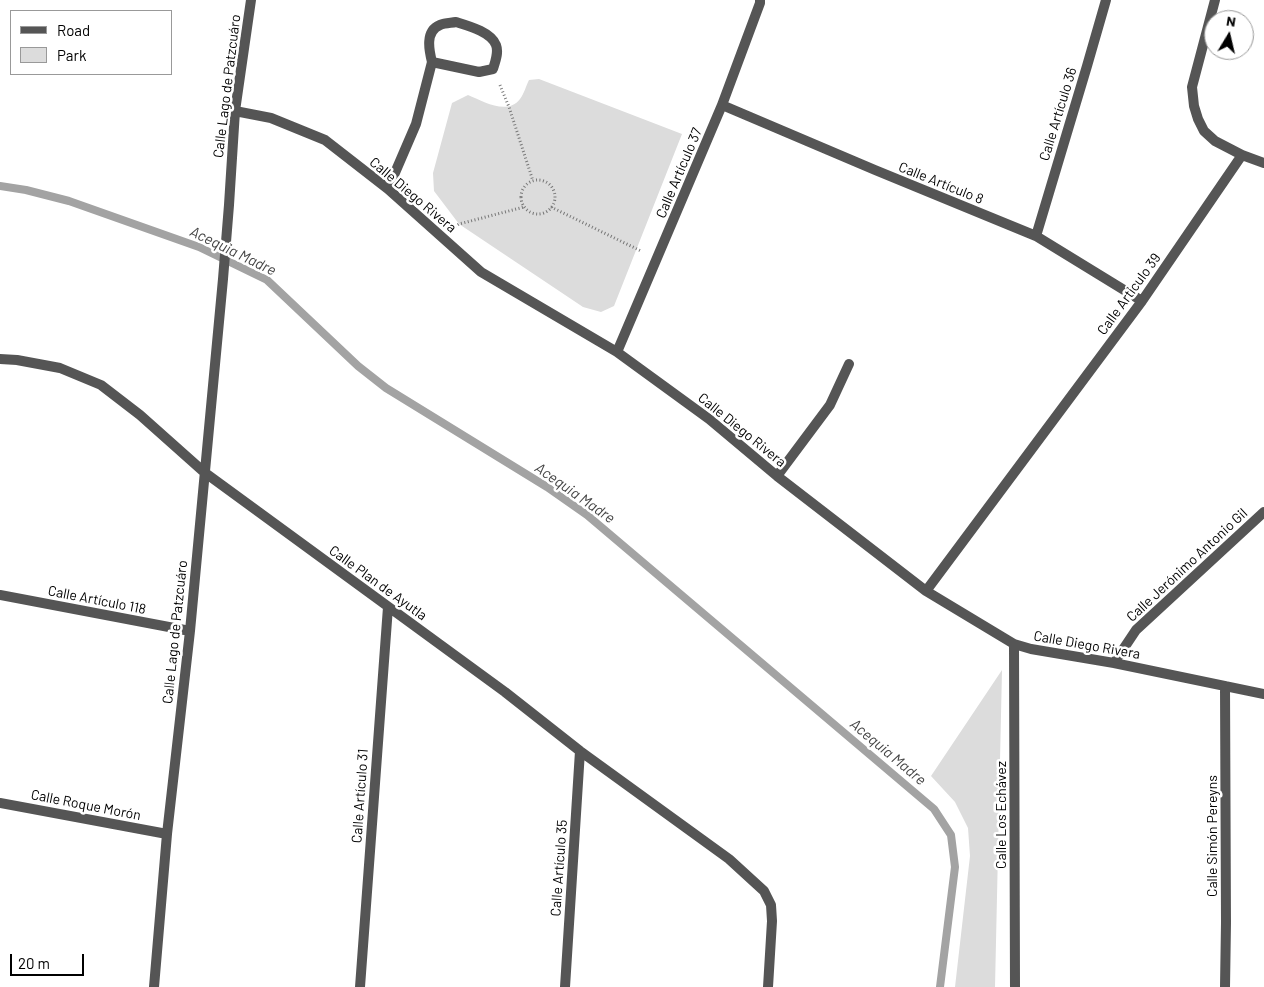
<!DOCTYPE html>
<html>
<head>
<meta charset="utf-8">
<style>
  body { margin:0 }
  #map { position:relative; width:1264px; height:987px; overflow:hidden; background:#fff; font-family:Barlow,sans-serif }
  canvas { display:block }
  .legend { position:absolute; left:10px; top:10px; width:162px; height:65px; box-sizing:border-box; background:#fff; border:1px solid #999; margin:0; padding:6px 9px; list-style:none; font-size:15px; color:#000 }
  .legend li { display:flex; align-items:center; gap:10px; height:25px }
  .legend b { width:25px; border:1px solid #999 }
  .north { position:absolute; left:1204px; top:10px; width:50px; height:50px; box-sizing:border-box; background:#fff; border:1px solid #999; border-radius:50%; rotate:9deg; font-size:14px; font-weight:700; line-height:20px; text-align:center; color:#000 }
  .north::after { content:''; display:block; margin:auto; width:18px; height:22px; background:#000; clip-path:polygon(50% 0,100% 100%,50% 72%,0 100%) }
  .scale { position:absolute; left:10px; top:954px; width:74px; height:22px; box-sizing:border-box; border:2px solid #000; border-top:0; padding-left:6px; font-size:15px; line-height:18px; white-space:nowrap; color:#000; -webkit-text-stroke:4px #fff; paint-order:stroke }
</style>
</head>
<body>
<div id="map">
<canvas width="1264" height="987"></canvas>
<ul class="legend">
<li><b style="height:6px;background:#555"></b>Road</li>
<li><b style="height:14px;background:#dcdcdc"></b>Park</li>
</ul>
<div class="north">N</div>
<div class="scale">20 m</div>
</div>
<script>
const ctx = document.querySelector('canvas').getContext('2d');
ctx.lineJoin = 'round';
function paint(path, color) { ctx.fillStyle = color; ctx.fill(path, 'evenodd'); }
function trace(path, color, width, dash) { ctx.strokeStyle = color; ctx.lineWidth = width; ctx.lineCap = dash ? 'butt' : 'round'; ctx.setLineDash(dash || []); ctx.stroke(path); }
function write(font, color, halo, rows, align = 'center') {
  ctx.font = font + ' Barlow,sans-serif'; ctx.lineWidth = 5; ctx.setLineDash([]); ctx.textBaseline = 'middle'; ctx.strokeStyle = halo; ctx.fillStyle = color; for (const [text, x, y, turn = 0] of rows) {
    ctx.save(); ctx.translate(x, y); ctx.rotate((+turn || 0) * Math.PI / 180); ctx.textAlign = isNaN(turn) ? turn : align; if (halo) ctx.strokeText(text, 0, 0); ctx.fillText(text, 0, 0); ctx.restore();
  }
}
paint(new Path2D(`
  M539,79L682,134L614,306L601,312L583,307L459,224L434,191L433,173L452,103L468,95C483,101 507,116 520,99C524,94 526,86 529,80Z
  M1002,670L995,987H955L970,856L968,828L955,802L931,776Z`), '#dcdcdc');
trace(new Path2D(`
  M0,186L26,190L69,201L199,247L267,280L358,366L386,388L547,487L587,515L934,809L951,835L955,867L940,987`), '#a3a3a3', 8);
trace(new Path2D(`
  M500,85L509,107L533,181
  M521 197a17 17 0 1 1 34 0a17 17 0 1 1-34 0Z
  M551,207L641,251
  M455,227L459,224L524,207`), '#777', 3, [1, 2.5]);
trace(new Path2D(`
  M1215,0L1192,87L1194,106L1198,119L1204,131L1215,141L1242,155L1264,163
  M456,22C469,26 491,32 496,45C499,53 495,62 493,69L479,72L432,62C429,50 425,31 440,25C445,23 451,23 456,22Z
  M722,105L875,170L1036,236L1142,301
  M235,111L271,118L325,140L388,189L481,272L617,352L709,419L777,476L926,591L1014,644L1031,649L1114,663L1264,694
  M388,189L416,124L432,62
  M1036,236L1087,66L1106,0
  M617,352L722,105L760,3V0
  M0,359L17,360L60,368L101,385L140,415L204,472L505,692L580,751L729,859L764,891L771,905L772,921L768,987
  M777,476L830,405L849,364
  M926,591L1142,301L1242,155
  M0,595L190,631
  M1014,644L1015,987
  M1114,663L1136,630L1264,512
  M0,803L167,834
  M154,987L167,834L190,631L223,279L229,205L235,111L251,0
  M360,987L388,607
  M565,987L580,751
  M1225,987L1226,923L1225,686`), '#555', 10);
write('14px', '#000', '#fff', [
  ["Calle Lago de Patzcuáro",227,86,-83],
  ["Calle Artículo 36",1058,114,-73],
  ["Calle Artículo 37",679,173,-67],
  ["Calle Artículo 8",941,183,22],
  ["Calle Diego Rivera",413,195,40],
  ["Calle Artículo 39",1129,294,-54],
  ["Calle Diego Rivera",742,430,39],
  ["Calle Jerónimo Antonio Gil",1187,565,-43],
  ["Calle Plan de Ayutla",378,583,36],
  ["Calle Artículo 118",97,600,11],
  ["Calle Lago de Patzcuáro",175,632,-84],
  ["Calle Diego Rivera",1087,645,10],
  ["Calle Artículo 31",360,796,-86],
  ["Calle Roque Morón",86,805,11],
  ["Calle Los Echávez",1001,815,-90],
  ["Calle Simón Pereyns",1212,836,-90],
  ["Calle Artículo 35",559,868,-86]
]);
write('italic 15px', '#444', '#fff', [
  ["Acequia Madre",233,251,26],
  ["Acequia Madre",575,493,35],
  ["Acequia Madre",888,752,40]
]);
</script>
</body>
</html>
